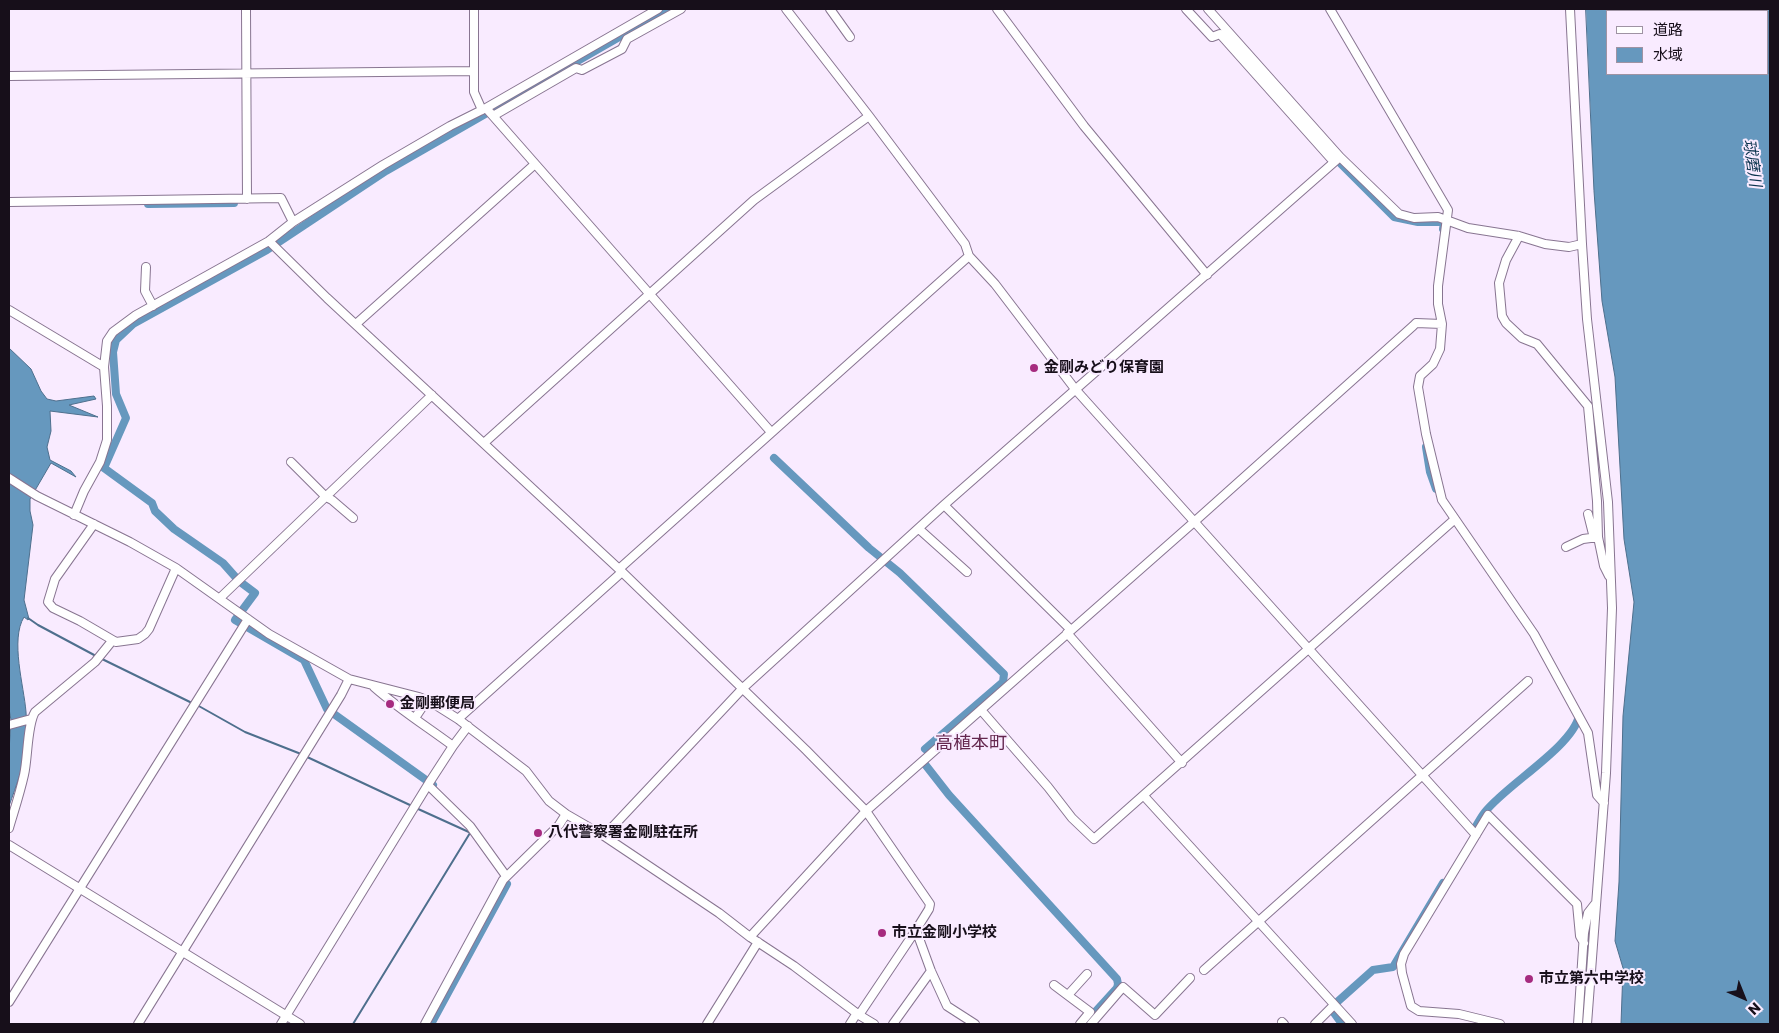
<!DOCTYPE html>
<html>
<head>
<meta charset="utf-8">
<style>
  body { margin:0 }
  #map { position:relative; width:1779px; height:1033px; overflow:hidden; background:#f9ebff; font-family:Poppins,"Noto Sans JP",sans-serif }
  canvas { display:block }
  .frame { position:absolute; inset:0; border:10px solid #170f1a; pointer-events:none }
  .legend { position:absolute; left:1606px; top:10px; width:162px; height:65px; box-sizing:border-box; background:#f9ebff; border:1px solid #9f93a3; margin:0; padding:6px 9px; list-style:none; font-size:15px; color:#170f1a }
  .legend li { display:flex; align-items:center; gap:10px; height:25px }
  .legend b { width:25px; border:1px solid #9f93a3 }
  .north { position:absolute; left:1719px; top:973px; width:50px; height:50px; -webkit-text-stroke:4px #f9ebff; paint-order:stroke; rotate:136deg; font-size:14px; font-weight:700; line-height:20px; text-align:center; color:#170f1a }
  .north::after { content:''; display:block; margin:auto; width:18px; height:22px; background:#170f1a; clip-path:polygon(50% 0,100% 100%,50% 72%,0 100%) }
</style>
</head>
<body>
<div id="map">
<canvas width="1779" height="1033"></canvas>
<div class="frame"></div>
<ul class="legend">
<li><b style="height:6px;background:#fff"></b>道路</li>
<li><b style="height:14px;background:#6698be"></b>水域</li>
</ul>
<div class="north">N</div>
</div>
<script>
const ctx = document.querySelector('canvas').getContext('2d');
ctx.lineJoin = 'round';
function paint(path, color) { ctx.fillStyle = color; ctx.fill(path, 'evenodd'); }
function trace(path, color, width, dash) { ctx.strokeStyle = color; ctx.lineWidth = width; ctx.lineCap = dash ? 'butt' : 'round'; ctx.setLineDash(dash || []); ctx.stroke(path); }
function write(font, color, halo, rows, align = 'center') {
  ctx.font = font + ' Poppins,"Noto Sans JP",sans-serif'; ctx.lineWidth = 4; ctx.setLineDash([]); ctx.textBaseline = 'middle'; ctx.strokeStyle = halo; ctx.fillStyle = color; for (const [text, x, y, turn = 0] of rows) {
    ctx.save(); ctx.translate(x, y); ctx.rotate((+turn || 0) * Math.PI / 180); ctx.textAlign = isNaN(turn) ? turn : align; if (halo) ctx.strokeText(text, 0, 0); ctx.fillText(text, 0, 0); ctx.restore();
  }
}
const water = new Path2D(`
  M1586,9H1770V1024H1621L1623,968L1615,941L1619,882L1623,716L1634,602L1624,539L1615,377L1602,301L1594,191ZM1608,11H1768V74H1608Z
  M9,348L31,369L41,391L47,399L56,401L94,396L96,399L69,405L98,417L50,411L51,431L47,447L50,460L71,471L76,477L51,463L30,499V511L33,525L24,600L29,619L28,620L24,617C10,640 24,686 26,712C27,722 26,733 26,743C25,764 16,786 9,806V751L11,720L9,709Z`);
paint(water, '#6698be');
trace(water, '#4e6f8d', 1);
trace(new Path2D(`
  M28,618L38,625L96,656
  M100,658L192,703
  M197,705L245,732L301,754
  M305,756L412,806
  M416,808L471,833
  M353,1024L470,833`), '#4e6f8d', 2);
trace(new Path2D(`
  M1290,106L1330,152
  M1341,164L1394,217L1418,222H1442L1444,223L1443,229
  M148,204L234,203
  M1426,447L1430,472L1436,489
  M774,458L869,548L900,573L1004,674L1003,682L925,749
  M924,763L949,795L1117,979L1118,984L1117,988L1087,1021
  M433,785L327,709L304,660L235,620L255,593L239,581L223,563L174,529L155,511L152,503L104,468L126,418L116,394L113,352L116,340L133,324L267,250L386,171L668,9
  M1475,828C1478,823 1481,817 1485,812C1506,785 1572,747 1579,716L1577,713
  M1336,1003L1373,970L1393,967L1443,883
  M1334,1013L1342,1024
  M431,1024L507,884`), '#6698be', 8);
const minor = new Path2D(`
  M246,9L247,199
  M474,9V92L482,110
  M786,9L869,116L965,244L969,256L995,284L1075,389L1476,835
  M830,9L850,37
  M997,9L1084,126L1207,275
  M1186,9L1212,37L1220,34L1334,162
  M1208,9L1340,157L1399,214L1414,218L1438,217L1468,228L1519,236L1545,244L1569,247L1582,244
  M1330,9L1448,210L1438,286V304L1442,324L1440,349L1433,364L1420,376L1418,387L1426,434L1442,500L1534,634L1588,733L1597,795L1604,803
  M1570,9L1582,244L1587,319L1608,502L1612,608L1606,773L1587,1024
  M9,76L474,71
  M486,108L771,432
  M493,116L576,68L582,70L622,49L627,39L681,9
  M9,202L281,198L293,222
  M1519,236L1506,260L1499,283L1502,316L1506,323L1522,338L1537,344L1588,406L1597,501L1598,537L1604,566L1609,576
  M269,241L327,298L619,569L806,750L866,811L930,904L929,909L916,930L931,971L947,1006L975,1024
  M146,267L145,291L153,306
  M9,310L104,367
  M356,324L535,164
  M484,443L754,200L869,116
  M291,462L326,497L332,500L353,518
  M9,478L37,496L130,542L176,568L269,634L349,679L419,697L431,702L458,719L526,771L549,801L566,814L604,836L719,913L750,937L794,966L859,1015L874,1024
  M944,505L1071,630
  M1588,514L1594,538
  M74,515L84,491L100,462L107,440V406L104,367L107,341L113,332L136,315L269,241L293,222L383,165L450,126L486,108L658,9
  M94,524L55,579L48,602L53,608L80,621L116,642L138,639L145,634L149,629L176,568
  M919,529L967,572
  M1566,547L1583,539L1598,537
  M619,569L969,256
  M220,598L432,395
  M1067,633L1182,763
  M374,687C399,709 426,726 453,746
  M981,710L1048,787L1072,818L1094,839L1455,519
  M415,718L427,700
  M458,719L622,572
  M9,725L31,719
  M428,785L470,826L506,876
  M1144,796L1352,1024
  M9,828C14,811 20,793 24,775C28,758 27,725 35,712L95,662L112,641
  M604,836L743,688L944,505L1340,157
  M9,845L300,1024
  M750,937L866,811L1194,522L1413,326L1416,323L1442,324
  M1204,970L1528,681
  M1054,985L1090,1012L1080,1024
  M1068,995L1087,974
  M9,1002L248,619
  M859,1015L916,930
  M1282,1022L1284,1024
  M138,1024L341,695L349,679
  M281,1024L429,783L453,746L468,726
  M425,1024L503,880L559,825L566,814
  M707,1024L758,942
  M850,1024L857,1013
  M893,1024L931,971
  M1091,1024L1123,987L1155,1015L1190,978
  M1315,1024L1334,1005
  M1500,1024L1459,1014L1419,1011L1411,1006L1402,973L1401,964L1404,954L1488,815L1577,904L1580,936L1584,943
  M1578,1024L1584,933L1588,913L1595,904`);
trace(minor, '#887591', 10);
trace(minor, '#fff', 8);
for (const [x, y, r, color] of [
  [1034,368,5,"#a62b7f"],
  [390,704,5,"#a62b7f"],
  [538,833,5,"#a62b7f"],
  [882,933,5,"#a62b7f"],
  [1529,979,5,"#a62b7f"]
]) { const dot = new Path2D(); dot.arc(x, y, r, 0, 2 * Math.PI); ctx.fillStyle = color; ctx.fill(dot); trace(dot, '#f9ebff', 2); }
write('bold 15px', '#170f1a', '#f9ebff', [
  ["金剛みどり保育園",1044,368],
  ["金剛郵便局",400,704],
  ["八代警察署金剛駐在所",548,833],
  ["市立金剛小学校",892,933],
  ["市立第六中学校",1539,979]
], 'left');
write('italic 16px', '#0c344f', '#f9ebff', [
  ["球磨川",1751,163,82]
]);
write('18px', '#64274e', '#f9ebff', [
  ["高植本町",971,744]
]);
</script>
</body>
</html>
